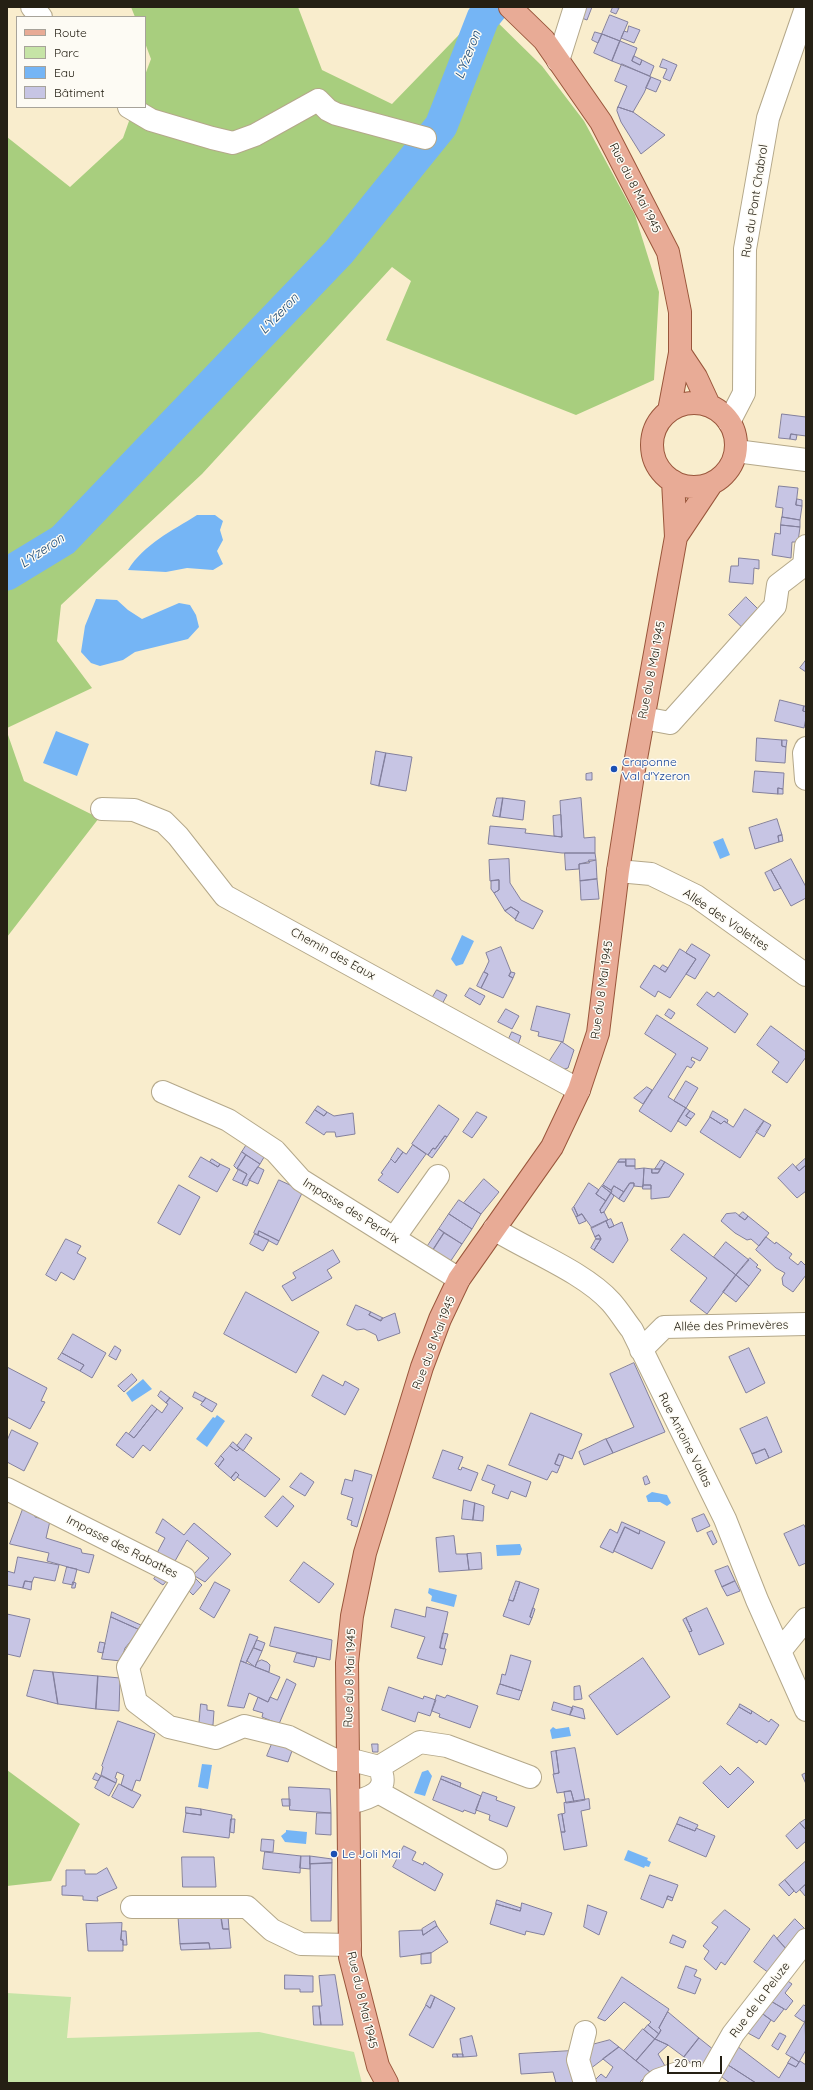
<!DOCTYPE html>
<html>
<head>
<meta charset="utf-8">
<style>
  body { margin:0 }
  #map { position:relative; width:813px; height:2090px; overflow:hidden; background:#f9edcd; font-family:Quicksand,sans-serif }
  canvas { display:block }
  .frame { position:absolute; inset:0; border:8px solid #252014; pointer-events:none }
  .legend { position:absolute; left:16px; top:16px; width:130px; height:92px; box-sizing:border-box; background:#fdfbf4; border:1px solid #a7a39a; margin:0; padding:5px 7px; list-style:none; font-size:12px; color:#252014 }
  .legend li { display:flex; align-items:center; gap:8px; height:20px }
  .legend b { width:20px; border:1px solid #a7a39a }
  .scale { position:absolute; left:667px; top:2056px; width:55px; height:18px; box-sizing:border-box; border:2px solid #252014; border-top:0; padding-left:5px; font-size:12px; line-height:14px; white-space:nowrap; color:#252014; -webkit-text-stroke:3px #fdfbf4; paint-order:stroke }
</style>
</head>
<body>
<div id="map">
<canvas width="813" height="2090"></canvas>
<div class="frame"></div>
<ul class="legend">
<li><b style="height:5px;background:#e8ab96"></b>Route</li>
<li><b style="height:11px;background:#c6e4a6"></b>Parc</li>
<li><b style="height:11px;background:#75b5f5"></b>Eau</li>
<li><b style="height:11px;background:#c7c5e4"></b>Bâtiment</li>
</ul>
<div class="scale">20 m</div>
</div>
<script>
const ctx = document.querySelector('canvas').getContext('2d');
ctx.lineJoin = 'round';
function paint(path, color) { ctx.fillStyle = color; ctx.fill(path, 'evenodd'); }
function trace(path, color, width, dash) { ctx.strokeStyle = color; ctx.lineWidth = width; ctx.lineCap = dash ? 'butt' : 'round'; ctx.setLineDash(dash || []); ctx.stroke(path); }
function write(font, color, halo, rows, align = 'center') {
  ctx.font = font + ' Quicksand,sans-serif'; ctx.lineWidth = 3; ctx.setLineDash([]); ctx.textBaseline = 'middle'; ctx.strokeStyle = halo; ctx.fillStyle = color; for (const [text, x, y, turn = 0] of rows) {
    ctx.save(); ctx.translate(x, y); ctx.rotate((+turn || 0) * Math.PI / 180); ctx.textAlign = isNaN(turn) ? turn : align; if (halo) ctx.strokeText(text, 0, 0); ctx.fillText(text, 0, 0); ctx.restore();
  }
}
paint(new Path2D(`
  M7,1993L71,1997L67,2038L259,2032L354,2052L362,2083H7Z`), '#c6e4a6');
paint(new Path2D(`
  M131,7H298L322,70L392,104L484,9L542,66L584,121L635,215L659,292L654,380L576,415L386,340L411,281L392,267L202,474L61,605L57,641L92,688L7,728V137L70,187L123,138L134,107H145V75L151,59L145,43V17H135Z
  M7,732L24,781L99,818L7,937Z
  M7,1770L80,1824L51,1881L7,1886Z`), '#a8ce7e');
paint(new Path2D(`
  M197,515H215L223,521L220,530L223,540L217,551L223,564L213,570L187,568L166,572L128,570C144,544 172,531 197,515Z
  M96,599L117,600L128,610L142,619L179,603L190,605L196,615L199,627L188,639L135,652L123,660L100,666L91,663L81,652L85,626Z
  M56,731L89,744L77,776L43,763Z
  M723,838L730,855L720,859L713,842Z
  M462,935L474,941L463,964L456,966L451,959Z
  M143,1379L152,1389L132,1402L126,1393Z
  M217,1415L225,1421L207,1447L196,1439L213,1417L215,1418Z
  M652,1492L667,1495L671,1503L667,1506L660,1502H648L646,1496Z
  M520,1544L522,1549L520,1555L497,1556L496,1545Z
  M429,1588L457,1595L454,1607L431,1601L432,1596L428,1593Z
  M553,1727L556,1729L569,1727L571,1736L552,1739L550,1730Z
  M202,1764L212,1765L208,1789L198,1787Z
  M428,1770L432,1776L425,1796L414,1793L422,1772Z
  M286,1830L307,1832L306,1844L285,1842L281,1836L286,1832Z
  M628,1850L648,1858L647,1860L651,1862L649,1867L645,1866L644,1868L624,1860Z`), '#75b5f5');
trace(new Path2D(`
  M7,574L63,540L339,252L441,126L483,18L492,7`), '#75b5f5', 33);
const building = new Path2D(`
  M582,7H592L587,20L579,17Z
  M613,7L619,8L616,14L611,12Z
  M610,15L628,22L620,41L602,34Z
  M629,26L640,30L634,43L621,38L624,31L627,32Z
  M595,32L602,34L598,43L592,40Z
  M602,34L620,41L612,61L594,53Z
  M620,41L637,48L632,61L640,65L642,60L654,66L650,76L612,61Z
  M634,56L642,60L640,65L632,61Z
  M663,59L677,65L670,81L663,78L667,69L660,67Z
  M622,64L651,77L644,93L633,112L618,107L627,86L615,81Z
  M651,77L661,81L656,92L646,88Z
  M618,107L633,112L665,135L641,154L621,122L617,111Z
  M782,414L806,417V436L791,434L790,439L779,438Z
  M791,434L797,435L796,440L790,439Z
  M779,486L798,488L796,505L802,506L800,520L782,517L783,508L776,507Z
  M797,499L802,500V506L796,505Z
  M782,517L800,520V527L781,525Z
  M781,525L800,527L798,542H792L791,558L772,555L775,533L780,534Z
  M739,558L759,560V569L754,568L753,584L729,582L731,566H738Z
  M746,597L758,609L748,633L729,615Z
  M806,660V672L800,668Z
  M780,700L804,706L803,711L806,712V718L804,728L775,721Z
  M804,706H806V712L803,711Z
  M757,738L782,740V746L786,747L785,763L756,761Z
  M782,740H787L786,747L782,746Z
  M376,751L386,753L379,786L371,784Z
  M386,753L412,757L406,791L379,786Z
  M755,771L784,773L783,789L778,788V794L753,792Z
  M592,773V780H586V774Z
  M778,788L783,789V794H778Z
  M497,798H503L500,817L493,816Z
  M503,798L525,801L523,820L500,817Z
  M581,798L584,838L595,837V853H562L488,844L490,826L526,829L525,833L562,837L560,801Z
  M561,815L562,837L554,836L553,816Z
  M777,819L782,835L778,836L779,842L755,849L749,828Z
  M782,835L783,841L779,842L778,836Z
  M565,853H595L596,860L579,864V869L566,870Z
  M509,859L510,883L521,900L543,911L533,929L515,920L519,912L511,907L505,911L494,893L499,890V880L490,881L489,860Z
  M791,859L806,887V898L791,906L771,870Z
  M589,860H596L597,879L580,881L579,864L589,863Z
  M771,870L781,888L774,891L765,873Z
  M597,879L599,899L581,900L580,881Z
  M499,880V890L494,893L491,889V881Z
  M511,907L519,912L515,919L505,911Z
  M692,944L710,955L695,979L686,974L696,959L686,953Z
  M501,947L511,972L509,976L513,978L503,998L481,988L488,974L484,972L489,961L486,953Z
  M680,949L696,959L670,998L658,991L655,997L640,987L654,965L665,972Z
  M663,965L668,968L665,972L660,969Z
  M484,972L488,974L481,988L477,986Z
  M511,972L515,973L513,978L509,976Z
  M470,988L485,996L480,1005L465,996Z
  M437,990L447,995L441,1006L431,1000Z
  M707,992L714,997L718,992L748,1014L735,1033L697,1005Z
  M537,1006L570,1014L563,1042L538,1036L539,1032L531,1030Z
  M506,1009L519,1016L512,1029L498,1022Z
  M669,1009L675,1013L671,1019L665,1015Z
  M657,1015L708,1048L700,1061L692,1057L691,1060L695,1062L691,1068L687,1066L668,1097L686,1108L671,1132L639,1111L676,1054L645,1034Z
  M771,1026L806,1052V1057L787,1083L772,1072L779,1062L757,1045Z
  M512,1032L521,1036L517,1048L507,1043Z
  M562,1042L574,1050L568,1068L558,1071L547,1065Z
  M686,1081L698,1088L686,1108L674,1101Z
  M647,1087L652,1090L643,1104L634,1098Z
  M439,1105L459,1119L447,1137L445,1136L435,1149L433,1148L428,1155L412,1144Z
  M318,1106L327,1112L324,1116L315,1110Z
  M686,1108L690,1111L686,1116L691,1119L686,1126L678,1121Z
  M745,1109L764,1121L740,1158L700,1132L710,1117L721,1124L724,1121L733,1127Z
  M315,1110L324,1116L327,1112L334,1116L353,1113L355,1134L336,1137L335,1132H326L324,1135L306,1123Z
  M690,1111L695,1114L691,1119L686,1116Z
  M713,1111L728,1120L727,1123L724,1121L721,1124L710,1117Z
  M477,1112L487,1117L472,1138L463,1132Z
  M764,1121L771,1125L764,1137L756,1132Z
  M445,1136L447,1137L432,1158L428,1155L433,1148L435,1149Z
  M249,1141L267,1152L260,1164L242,1152Z
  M413,1145L426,1154L398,1193L378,1180L383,1174L381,1173L391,1159L395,1163L403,1152L406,1154Z
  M398,1148L403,1152L395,1163L391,1159Z
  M242,1152L246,1155L237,1169L234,1166Z
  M246,1155L260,1164L251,1177L247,1186L242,1184L247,1174L237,1169Z
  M201,1157L218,1167L220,1164L230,1169L217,1192L189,1177Z
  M806,1158V1165L799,1171L796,1167Z
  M212,1159L220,1164L218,1167L210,1162Z
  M620,1159H626V1162H618Z
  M626,1159H635V1166H626Z
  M661,1160L665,1162L660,1169H655Z
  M618,1162H626V1166H635V1169L644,1168L643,1187L634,1186V1183H630L624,1192L614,1186L611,1190L603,1185Z
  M665,1162L684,1174L669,1197L651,1199V1185H643L644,1168L652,1169V1173H658Z
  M793,1164L799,1171L806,1165V1191L797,1198L778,1178Z
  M258,1167L264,1170L258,1184L249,1180Z
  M239,1169L247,1174L242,1184L233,1180Z
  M652,1169H660L658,1173H652Z
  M484,1179L499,1192L481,1214L464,1203Z
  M279,1180L303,1191L279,1241L259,1231L258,1235L254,1233Z
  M589,1183L599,1190L596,1194L606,1201L600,1210L601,1213L604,1212L608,1220L592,1228L582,1214L578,1216L574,1207Z
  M630,1183H634V1186L624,1202L619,1199Z
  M179,1185L200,1197L180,1235L158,1223Z
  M603,1185L612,1191L611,1193L602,1186Z
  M643,1185H651V1189H643Z
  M602,1186L611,1193L606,1201L596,1194Z
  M614,1186L624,1192L619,1199L611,1193Z
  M611,1193L614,1196L604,1212L601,1213L600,1210Z
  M459,1200L481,1214L472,1229L449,1214Z
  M574,1207L578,1216L576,1217L572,1209Z
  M743,1212L748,1216L745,1220L739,1216Z
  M736,1213L745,1220L748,1216L769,1233L759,1246L751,1239L747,1240L735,1233L721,1221L726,1214Z
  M449,1214L472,1229L462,1244L439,1229Z
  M582,1214L586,1221L579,1224L576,1217Z
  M611,1219L614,1226L609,1228L606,1221Z
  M606,1221L609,1228L622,1222L628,1240L613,1263L594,1250L601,1239L599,1235L595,1237L591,1228Z
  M439,1229L444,1233L433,1250L427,1247Z
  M259,1231L279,1241L277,1245L258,1235Z
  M444,1233L462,1244L450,1262L433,1250Z
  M255,1234L269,1240L263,1251L250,1244Z
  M684,1234L736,1275L707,1314L690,1301L707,1278L671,1250Z
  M599,1235L601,1239H596L595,1237Z
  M766,1237L775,1244L776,1242L792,1254L789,1258L798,1265L801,1261L806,1266V1275L793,1292L783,1285L782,1278L785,1273L776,1268L756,1250Z
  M66,1239L81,1246L77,1253L86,1258L74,1280L61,1272L56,1281L46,1275Z
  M596,1239H601L594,1250L591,1248Z
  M726,1242L749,1260L736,1275L714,1257Z
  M333,1250L340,1262L327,1270L332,1278L292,1301L282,1286L296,1278L293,1273Z
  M750,1258L758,1265L756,1267L761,1270L749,1286L736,1275Z
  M736,1275L749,1286L736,1302L723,1292Z
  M246,1292L319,1332L296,1373L224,1334Z
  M356,1305L371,1312L369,1315L381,1321V1319L395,1313L400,1333L378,1341L376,1335L364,1329L357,1330L347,1325Z
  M371,1312L383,1318L381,1321L369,1315Z
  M73,1334L106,1353L92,1378L80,1371L84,1365L62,1353Z
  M115,1346L121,1350L116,1360L109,1356Z
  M749,1348L765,1383L746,1393L729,1357Z
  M62,1353L84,1365L80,1371L58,1359Z
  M634,1363L665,1432L613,1453L606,1439L634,1427L610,1374Z
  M7,1367L47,1388L41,1401L45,1402L30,1429L7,1417Z
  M132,1374L137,1380L124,1392L118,1386Z
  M323,1375L343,1386L345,1381L359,1389L345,1415L312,1396Z
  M161,1391L170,1398L166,1403L158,1396Z
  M195,1392L206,1398L203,1402L193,1397Z
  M170,1398L183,1408L150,1451L143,1445L133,1458L116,1445L126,1432L134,1438L157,1409L162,1413L168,1404L166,1403Z
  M206,1398L217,1404L212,1412L201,1405Z
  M152,1405L157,1409L134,1438L129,1434Z
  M531,1413L582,1434L572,1459L559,1454L555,1464L560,1466L557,1473L552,1471L547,1480L509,1465Z
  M767,1417L782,1452L769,1458L765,1449L752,1454L740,1429Z
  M12,1430L38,1443L24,1471L7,1462V1441Z
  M246,1434L252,1438L243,1451L237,1446Z
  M606,1439L613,1453L584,1465L579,1452Z
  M233,1442L240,1448L237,1451L230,1446Z
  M230,1446L237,1451L240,1448L280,1479L265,1497L237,1477L239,1475L236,1472L231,1478L218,1467L224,1459L221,1456Z
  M765,1449L769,1458L756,1464L752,1454Z
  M443,1450L463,1457L458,1469L461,1470L462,1467L478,1473L471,1491L433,1478Z
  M559,1454L564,1456L560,1466L555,1464Z
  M221,1456L224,1459L218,1467L215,1464Z
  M488,1465L531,1482L526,1497L511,1491L508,1499L492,1493L495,1485L482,1480Z
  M355,1470L372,1475L357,1527L351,1525L352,1521L347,1519L353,1498L341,1494L345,1479L352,1481Z
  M236,1472L239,1475L234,1481L231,1478Z
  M301,1473L314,1482L305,1496L290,1487Z
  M647,1476L650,1483L645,1485L643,1478Z
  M283,1496L294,1506L277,1527L265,1517Z
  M464,1500L475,1503L473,1520L462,1519Z
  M475,1503L484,1506L483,1521L473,1520Z
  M23,1509L35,1513V1517L50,1521L46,1538L81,1549L82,1553L94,1555L89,1573L47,1561L49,1553L10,1544Z
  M704,1514L710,1526L697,1532L692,1519Z
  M163,1519L184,1535L194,1523L231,1554L205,1582L193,1575L209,1558L187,1540L175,1561L157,1553L165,1538L156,1533Z
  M622,1522L640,1530L639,1534L625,1527L613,1553L600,1547L610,1529L617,1533Z
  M804,1525L806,1529V1563L799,1566L784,1534Z
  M625,1527L639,1534L640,1530L665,1542L652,1569L614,1551Z
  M712,1531L717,1542L713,1545L707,1533Z
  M454,1536L456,1554H467L469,1570L439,1572L436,1538Z
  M481,1553L482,1569L469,1570L467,1554Z
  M18,1557L59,1565L55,1581L34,1577L32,1582L25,1581L23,1588L7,1585V1571L14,1573Z
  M304,1562L334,1584L319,1603L290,1581Z
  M728,1566L735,1581L722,1587L715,1571Z
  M67,1567L77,1569L73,1585L63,1583Z
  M160,1571L169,1578L163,1585L154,1579Z
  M196,1579L202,1585L193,1595L187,1589Z
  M25,1581L32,1582L31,1590L23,1588Z
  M516,1581L520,1582L513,1601L509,1600Z
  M735,1581L740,1591L727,1596L722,1587Z
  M73,1582L76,1583L75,1588H72Z
  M215,1582L230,1590L214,1618L200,1609Z
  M520,1582L539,1589L530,1617L532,1618L529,1625L503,1616L509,1600L513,1601Z
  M427,1607L448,1612L440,1648L446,1649L442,1665L417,1658L425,1637L391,1627L395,1609L425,1617Z
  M533,1608L535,1609L532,1618L530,1617Z
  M707,1608L724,1644L699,1655L689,1632L692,1631L686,1618Z
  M112,1612L143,1626L140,1630L111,1617Z
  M7,1614L30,1619L20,1657L7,1654Z
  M111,1617L140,1630L125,1648L121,1661L102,1659Z
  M686,1618L692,1631L689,1632L683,1620Z
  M275,1627L332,1640L330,1660L270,1646Z
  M443,1633L448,1634L444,1649L440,1648Z
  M250,1634L258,1637L246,1663L241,1661Z
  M257,1640L265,1643L262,1651L254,1648Z
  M100,1642L105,1643L103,1653L98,1652Z
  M254,1648L262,1651L255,1667L247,1661Z
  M297,1653L317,1657L314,1667L294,1662Z
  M511,1655L531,1661L522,1691L500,1684L502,1674L505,1675Z
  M643,1658L670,1697L617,1735L589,1696Z
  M262,1660L267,1662L270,1665L269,1672L255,1667L257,1662Z
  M241,1661L280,1677L268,1702L249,1693L244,1708L228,1706Z
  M34,1670L53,1672L58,1704L27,1696Z
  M53,1672L98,1676L96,1709L58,1704Z
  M98,1676L120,1678L119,1711L96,1709Z
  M287,1679L296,1684L279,1724L262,1717L263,1713L253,1710L258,1697L268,1702L270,1697L277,1700Z
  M500,1684L522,1691L519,1700L497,1694Z
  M580,1686L582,1699L574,1700V1687Z
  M389,1687L423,1699L424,1696L436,1700L430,1716L418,1712L415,1722L382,1710Z
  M437,1695L445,1698L447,1695L478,1706L470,1728L439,1717L440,1714L432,1711Z
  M554,1702L573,1708L570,1715L552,1710Z
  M201,1704L207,1705V1710L214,1711L213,1725L199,1727Z
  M740,1704L752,1711L751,1714L739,1707Z
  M573,1706L583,1709L585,1719L570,1715Z
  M739,1707L751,1714L752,1711L769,1722L771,1719L779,1725L766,1745L759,1740L757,1743L727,1724Z
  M118,1721L155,1734L140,1781L136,1780L132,1791L121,1785L124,1775L117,1772L115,1778L117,1779L116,1783L101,1775L103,1767L102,1766Z
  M274,1739L293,1748L288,1762L267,1756Z
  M372,1744H378V1752H373Z
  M575,1748L585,1800L574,1802L571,1791L557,1793L553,1774L559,1773L556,1751Z
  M556,1751L559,1773L554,1774L551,1752Z
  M721,1766L730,1775L738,1767L754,1782L728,1808L703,1783Z
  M96,1773L101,1776L98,1781L93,1779Z
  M806,1773V1784L802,1775Z
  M101,1776L116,1783L109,1796L95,1788Z
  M442,1776L461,1783L460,1787L441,1779Z
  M441,1779L481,1796L475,1814L464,1810L463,1812L433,1800Z
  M119,1784L141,1795L133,1808L112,1797Z
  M289,1787L330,1789L331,1813L290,1810Z
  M571,1791L574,1802L566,1803L564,1792Z
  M483,1792L497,1797L496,1800L515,1807L507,1827L489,1820L490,1815L476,1810Z
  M282,1799H290V1806H283Z
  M589,1799L590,1809L581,1811L587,1846L564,1850L561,1832H565L562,1814L565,1813L564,1803Z
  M186,1807L201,1809V1815L186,1813Z
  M201,1809L232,1815L229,1838L183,1832L186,1813L201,1815Z
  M317,1813H331V1835L316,1834Z
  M562,1814L565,1832H561L558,1815Z
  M680,1817L698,1825L695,1831L677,1824Z
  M231,1819H235L234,1833L230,1832Z
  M806,1819V1830L800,1823Z
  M800,1823L806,1830V1841L797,1849L786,1836Z
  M677,1824L695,1831L696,1828L715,1836L706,1857L669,1841Z
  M262,1839L274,1840L273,1852L261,1851Z
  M404,1846L416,1852L412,1860L423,1865L424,1862L443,1874L435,1891L393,1867Z
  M265,1852L301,1856L300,1873L263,1869Z
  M301,1856H310V1869L300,1868Z
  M310,1856L332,1859V1863L310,1864Z
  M182,1857H214L216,1887H183Z
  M806,1861V1884L796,1893L785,1880Z
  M332,1863L331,1921H311L310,1864Z
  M107,1868L117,1888L97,1897L98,1901L83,1900V1896L62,1895V1886H66V1870H85V1874H96Z
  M650,1875L678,1885L673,1898L668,1896L663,1908L641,1899Z
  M785,1880L794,1891L789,1896L779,1885Z
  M806,1884V1897L800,1890Z
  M668,1896L673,1898L672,1901L667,1899Z
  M497,1900L521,1908L520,1911L496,1904Z
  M522,1903L552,1913L544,1935L526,1931L525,1935L490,1924L496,1904L520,1911Z
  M588,1905L607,1912L599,1935L584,1927Z
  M725,1910L750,1929L725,1965L721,1962L716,1970L704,1959L709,1951L703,1946L718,1927L712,1923Z
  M221,1916H228L229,1929H223Z
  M221,1916L223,1929H229L231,1948L210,1949L209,1943L180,1944L178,1917Z
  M795,1919L806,1930L788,1951L777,1939Z
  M435,1921L437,1926L423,1935L422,1929Z
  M122,1923L121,1940H123V1951H88L86,1924Z
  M437,1926L448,1942L431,1953L400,1957L399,1931L422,1930L423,1935Z
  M122,1931H126L127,1945H123V1940H121Z
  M673,1935L686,1941L683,1948L670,1943Z
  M774,1935L788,1951L769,1973L754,1962Z
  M209,1943L210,1949L181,1950L180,1944Z
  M431,1953V1963L421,1964V1954Z
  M686,1966L697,1970L694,1976L701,1979L695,1994L678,1988Z
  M285,1975L313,1976V1992H300V1989H285Z
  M335,1975L343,2025H321L319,2006H322L319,1976Z
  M622,1977L669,2009L659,2028L661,2030L659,2034L648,2025L651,2022L624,2002L605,2021L598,2018Z
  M785,1979L792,1984L785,1993L793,2001L786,2010L769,2000Z
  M431,1995L435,1997L430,2008L426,2005Z
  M435,1997L455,2008L433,2048L409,2035L426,2005L430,2008Z
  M769,2000L784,2009L774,2022L760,2012Z
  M804,2005L806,2007V2019L804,2022L795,2016Z
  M313,2006H319L321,2025H314Z
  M668,2012L699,2038L684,2057L668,2045L655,2039L661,2030L659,2028Z
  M760,2012L771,2020L759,2039L746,2032Z
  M805,2022L806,2050L799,2062L786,2054Z
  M648,2025L659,2034L655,2039L644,2030Z
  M643,2029L655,2039L636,2061L624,2051Z
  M780,2033L786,2036L778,2050L772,2046Z
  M472,2036L477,2056L463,2057L460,2039Z
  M699,2038L719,2054L708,2071L699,2064L696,2067L684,2057Z
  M655,2039L668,2045L658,2054L665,2066L650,2072L636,2061Z
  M610,2040L619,2047L586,2072L584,2047Z
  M737,2046L779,2078L788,2063L796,2067L800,2061L806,2065V2083H756L725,2063Z
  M619,2047L650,2072L639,2083H592L601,2074L606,2078L613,2067L603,2059Z
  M571,2051L577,2083H556L553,2072L521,2074L519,2054Z
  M453,2054H457L458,2057H453Z
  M457,2054H463V2057H458Z
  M792,2057L799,2062L796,2067L788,2063Z
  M725,2063L756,2083H730L718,2074Z`);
paint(building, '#c7c5e4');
trace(building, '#83809d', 1);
const minor = new Path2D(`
  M32,7L41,17
  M558,61L575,7
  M129,107L151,120L212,138L233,143L255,135L318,100L328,110L336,114L425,138
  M729,422L744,393L745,249L768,118L806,8
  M736,451L806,460
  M643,718L670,723L775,606L778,585L804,565L806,546
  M806,748L804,753L806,779
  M102,809L134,810L164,822L178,836L225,896L579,1090
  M618,871L651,874L696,896L806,975
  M163,1092L228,1120L275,1151L301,1180L459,1279
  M494,1229C529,1251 584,1272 611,1302C619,1311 625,1321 632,1330L725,1519L757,1600L806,1710
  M394,1238L438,1176
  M641,1350L664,1327L806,1324
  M7,1489L184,1578L128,1667L136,1702L169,1727L216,1738L244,1726L289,1737L335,1760L348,1759L379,1767C392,1792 368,1799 349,1803
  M780,1651L806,1619
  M379,1767L420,1742L447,1746L530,1777
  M378,1792L496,1858
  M132,1907H247L272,1930L301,1944L350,1945
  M585,2083L578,2060L585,2032
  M654,2083L658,2080L681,2072L706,2081
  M705,2083L733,2034L806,1940`);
const major = new Path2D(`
  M510,7L544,40L601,122L668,252L680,312V353L669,411
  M680,353L696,377L709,405
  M652 445a42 42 0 1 1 84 0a42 42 0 1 1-84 0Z
  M676,537L712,483
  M387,2083L378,2066L350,1957L347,1663L352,1616L365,1553L422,1367L440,1319L459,1279L552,1147L579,1090L598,1033L618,871L633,775L676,537L673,481`);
trace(minor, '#b4a88a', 24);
trace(major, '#9a563b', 24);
trace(minor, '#fff', 22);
trace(major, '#e8ab96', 22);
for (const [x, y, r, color] of [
  [614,769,4,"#1a4fb4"],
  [334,1854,4,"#1a4fb4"]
]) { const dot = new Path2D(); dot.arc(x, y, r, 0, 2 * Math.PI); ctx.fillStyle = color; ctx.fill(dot); trace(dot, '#fdfbf4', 1.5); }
write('12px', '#252014', '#fdfbf4', [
  ["Rue du 8 Mai 1945",635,188,63],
  ["Rue du Pont Chabrol",755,201,-81],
  ["Rue du 8 Mai 1945",652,670,-79],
  ["Allée des Violettes",726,920,34],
  ["Chemin des Eaux",333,954,29],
  ["Rue du 8 Mai 1945",602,990,-82],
  ["Impasse des Perdrix",351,1211,32],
  ["Allée des Primevères",731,1326,-1],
  ["Rue du 8 Mai 1945",434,1343,-69],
  ["Rue Antoine Vallas",685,1440,63],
  ["Impasse des Rabattes",122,1547,27],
  ["Rue du 8 Mai 1945",350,1678,-88],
  ["Rue du 8 Mai 1945",362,2000,77],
  ["Rue de la Peluze",760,2000,-53]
]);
write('12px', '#164399', '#fdfbf4', [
  ["Craponne",622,762],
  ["Val d'Yzeron",622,776],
  ["Le Joli Mai",342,1854]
], 'left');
write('italic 13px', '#18456f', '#fdfbf4', [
  ["L'Yzeron",468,55,-69],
  ["L'Yzeron",279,314,-46],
  ["L'Yzeron",42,551,-34]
]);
</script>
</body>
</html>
